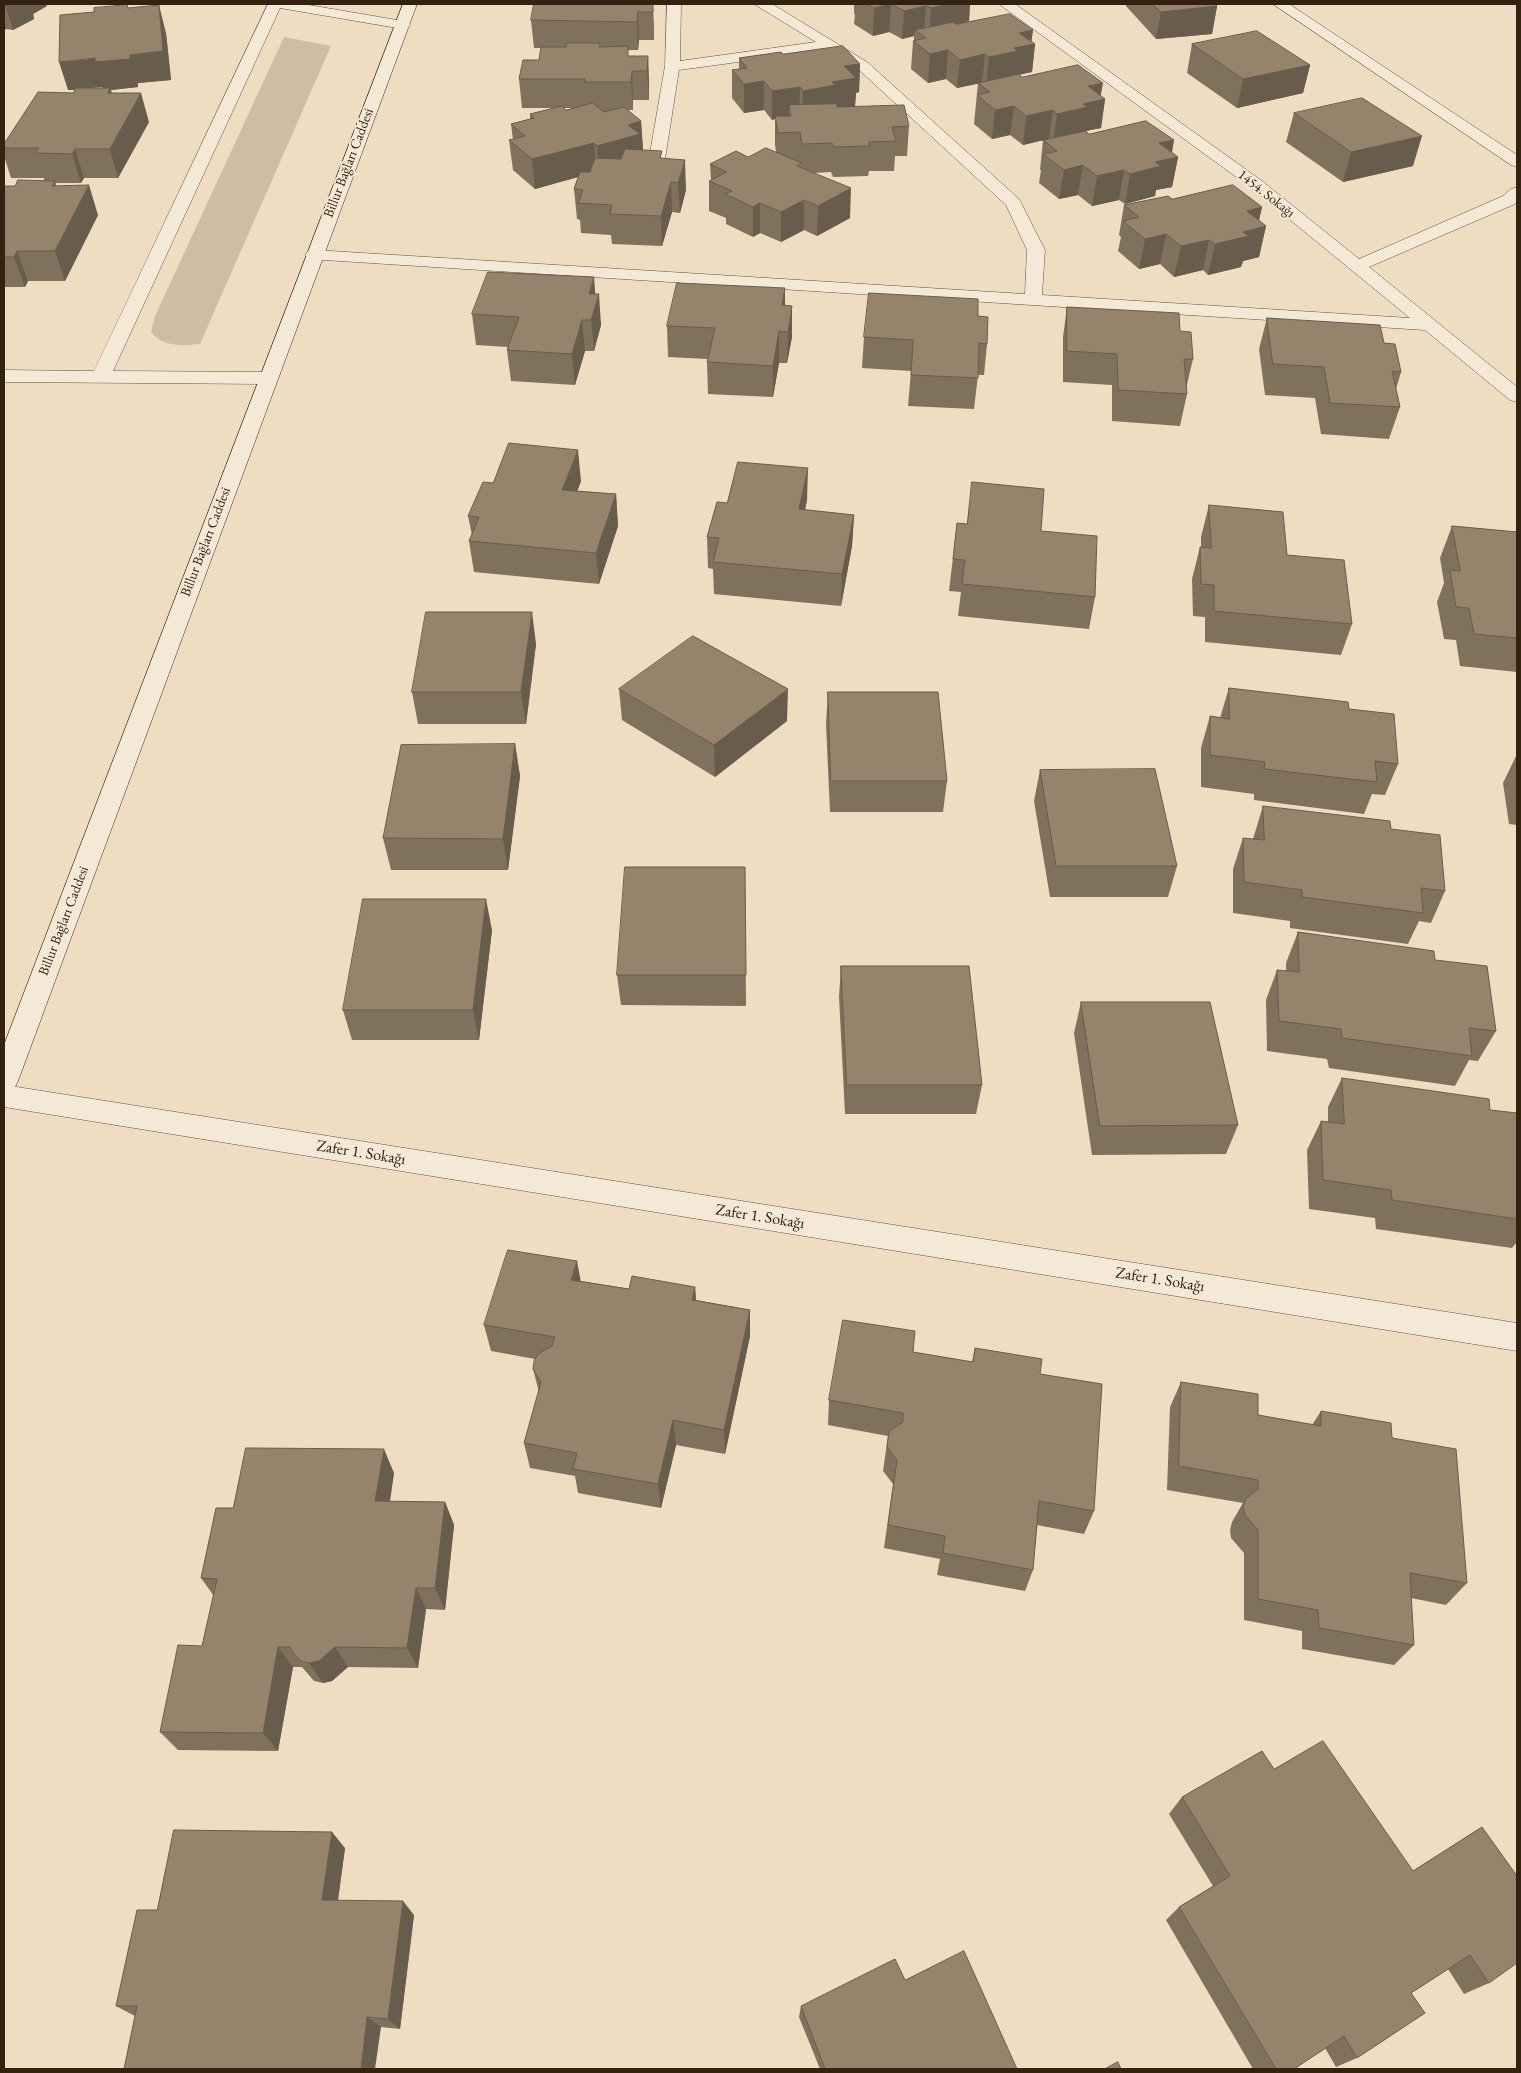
<!DOCTYPE html>
<html>
<head>
<meta charset="utf-8">
<style>
  body { margin:0 }
  #map { position:relative; width:1521px; height:2073px; overflow:hidden; background:#eeddc1; font-family:"EB Garamond",serif }
  canvas { display:block }
  .frame { position:absolute; inset:0; border:5px solid #342110; pointer-events:none }
</style>
</head>
<body>
<div id="map">
<canvas width="1521" height="2073"></canvas>
<div class="frame"></div>
</div>
<script>
const ctx = document.querySelector('canvas').getContext('2d');
ctx.lineJoin = 'round';
function paint(path, color) { ctx.fillStyle = color; ctx.fill(path, 'evenodd'); }
function trace(path, color, width, dash) { ctx.strokeStyle = color; ctx.lineWidth = width; ctx.lineCap = dash ? 'butt' : 'round'; ctx.setLineDash(dash || []); ctx.stroke(path); }
function write(font, color, halo, rows, align = 'center') {
  ctx.font = font + ' "EB Garamond",serif'; ctx.lineWidth = 4; ctx.setLineDash([]); ctx.textBaseline = 'middle'; ctx.strokeStyle = halo; ctx.fillStyle = color; for (const [text, x, y, turn = 0] of rows) {
    ctx.save(); ctx.translate(x, y); ctx.rotate((+turn || 0) * Math.PI / 180); ctx.textAlign = isNaN(turn) ? turn : align; if (halo) ctx.strokeText(text, 0, 0); ctx.fillText(text, 0, 0); ctx.restore();
  }
}
paint(new Path2D(`
  M284,37L331,46L200,344C182,346 163,347 151,332L155,316Z`), '#cebda3');
const street = new Path2D(`
  M268,4H303L403,21L408,22L410,25L408,28L403,29L280,8L113,371L268,372L275,374L277,378L275,382L268,384L4,382V370L94,371Z
  M667,4H681L680,61L816,42L754,4H772L867,62L1019,199L1045,250L1042,295L1410,318L1250,187L999,4H1015L1262,181L1359,259L1503,196L1511,189L1517,187V201L1515,204L1369,267L1517,387V402L1510,400L1425,330L308,259L305,255L308,251L314,250L1025,294L1027,250L1006,205L857,68L827,50L679,70L665,159L663,162H651L649,159L665,66Z
  M1273,4H1289L1517,155V167L1511,165Z
  M4,1085L1517,1323V1351L4,1107Z`);
const secondary = new Path2D(`
  M403,4H417L18,1081L14,1089L4,1092V1045Z`);
trace(street, '#62503c', 1);
trace(secondary, '#342110', 1);
paint(street, '#f4e9d7');
paint(secondary, '#f4e9d7');
paint(new Path2D(`
  M4,4H46L47,6L33,14L34,19L13,30L6,29L4,30Z
  M653,4L654,27V40H639L638,50H628V56H648L649,85V100H633V110H628L641,121L643,150L662,158L686,190L680,213L672,212L662,246L612,244L611,235L581,233L580,220L577,219L574,189L578,177L535,189L513,170L509,140H513L511,124L530,119V114L555,108H522L519,79L539,60L541,48H534L531,20ZM564,108H573L566,110Z
  M854,4H970L969,21L962,23L1033,30L1031,41L1035,44L1032,72L1019,75L1022,77L1101,96L1105,99L1101,128L1086,131L1089,134L1174,140L1172,153L1178,157L1172,187L1156,190L1155,196L1125,204L1119,200L1092,206L1078,195L1059,199L1039,183L1041,170H1040L1043,140L1023,145L1010,135L992,139L974,124L978,83L957,88L946,79L928,83L911,69L913,41H914V36L902,39L889,32L873,36L854,24L855,14H854Z
  M1126,4H1215L1217,6L1212,34L1156,39L1126,6Z
  M128,8L166,33L171,80L138,83V87L111,90V93L149,122L118,178H84L81,183H56V186L98,215L65,281H28L25,287H4V186H15L44,181V178H11L4,156V144L73,93L75,90H68ZM101,87H102L103,88H88Z
  M1192,44L1310,65L1303,93L1237,108L1187,73Z
  M783,54L860,64L859,92L856,93L855,106L909,126L907,156H895L894,171H869L868,176L833,177L831,172L814,173L850,218L817,236L804,230L781,242L760,233L753,237L726,224V218L709,211V181L711,180L710,164L776,152L775,145V119L772,120L764,110L744,113L732,98V70L739,69V58Z
  M1294,113L1413,166L1343,182L1286,142Z
  M1172,199L1262,207L1259,220L1266,226L1259,257L1243,261L1241,267L1208,275L1203,270L1174,277L1160,264L1139,269L1118,251L1121,237L1119,235L1124,205Z
  M785,288V305L792,337L787,363H779L773,397L708,394L707,362L708,359L668,357L667,326Z
  M596,294L601,325L594,351H585L575,385L511,381L507,350L508,347L476,345L472,314Z
  M1067,307L1180,331L1193,359L1186,389L1187,394L1180,426L1112,421V385L1063,382V337Z
  M978,316L987,344L984,375H978L974,409L908,406L911,371L862,368L864,337Z
  M1267,318L1384,343L1401,372L1396,389L1400,407L1389,439L1321,434L1315,398L1265,395L1259,349Z
  M581,481L577,491L616,494L618,526L599,584L474,572L469,541L472,535L468,516L493,483Z
  M807,500L805,510L854,515L852,546L841,606L714,594L713,569L708,568L707,537L727,503Z
  M1209,505L1287,555L1352,624L1341,655L1205,642V617L1193,616L1192,579L1200,547H1201V537Z
  M957,523L1041,531L1095,597L1089,629L958,616L961,592L949,591Z
  M1452,526L1517,532V672L1460,666L1456,640L1444,639L1437,602L1444,583L1440,558Z
  M536,644L526,724H418L412,692Z
  M1229,688L1349,709L1398,764L1385,795L1372,794L1364,814L1254,800V794L1201,787V748L1210,716L1220,718Z
  M619,689L787,721L715,777L622,720Z
  M828,692L947,781L943,812H830L826,724Z
  M515,744L520,776L508,870H391L383,838Z
  M1517,754V825L1509,824L1503,783Z
  M1040,770L1177,866L1168,897H1050L1034,801Z
  M1263,806L1391,829L1445,891L1431,923L1419,921L1408,944L1290,928V921L1233,913V869L1243,838L1253,839Z
  M745,867L746,1006L621,1005L617,975Z
  M492,930L479,1040H352L343,1010Z
  M1298,932L1435,960L1496,1031L1478,1061L1469,1060L1455,1086L1329,1068L1327,1059L1267,1051L1266,1000L1277,970L1286,971V963Z
  M841,966L982,1085L976,1114H845L839,997Z
  M1081,1002L1238,1125L1226,1154L1092,1155L1074,1033Z
  M1342,1078L1490,1110L1517,1113V1242L1512,1248L1376,1229L1375,1218L1309,1209L1307,1150L1321,1121L1328,1122V1107Z
  M581,1281L629,1289L695,1287L696,1300L750,1310V1336L725,1454L676,1445L661,1508L578,1493L575,1476L530,1468L524,1443L539,1392L533,1369L535,1359L491,1351L484,1325Z
  M975,1348L1040,1374L1094,1511L1084,1534L1037,1525L1033,1570L1025,1591L937,1575L940,1559L884,1548L893,1484L883,1471L888,1436L828,1425L829,1400L913,1352L972,1362Z
  M1181,1382L1258,1415L1312,1425L1321,1411L1392,1438L1467,1583L1446,1605L1411,1598L1414,1645L1394,1665L1302,1649V1631L1244,1620V1553L1231,1538L1230,1530L1232,1522L1243,1503L1167,1490L1170,1407Z
  M394,1473L390,1501L445,1502L454,1525L445,1610L426,1609L418,1668L348,1667L332,1681L323,1683L314,1681L302,1667H293L278,1751L178,1750L160,1732L202,1646L214,1596L201,1578L233,1508Z
  M1274,1769L1413,1871L1482,1827L1489,1983L1464,1994L1448,1969L1411,1993L1357,2058L1336,2067L1325,2048L1294,2069H1253L1166,1920L1179,1907L1213,1886L1169,1814L1182,1797Z
  M345,1848L338,1900L414,1915L400,2029L381,2027L135,2016L116,2006L157,1910Z
  M905,1980L1017,2069H820L799,2017L801,2006Z`), '#80715d');
paint(new Path2D(`
  M5,4H46L47,6L33,14L34,19L13,30Z
  M891,4L889,32L873,36L874,8Z
  M949,4H970L969,21L955,25L929,36L931,8Z
  M159,5L166,33L171,80L138,83V87L111,90L119,117L104,91L102,87L68,90L59,62L130,55Z
  M926,6L924,33L915,30L914,36L902,39L904,11Z
  M1217,6L1212,34L1156,39L1161,12Z
  M638,12L639,40L638,50L637,22Z
  M4,21L6,29L4,30Z
  M1033,30L1031,45L1035,44L1032,72L1016,75L986,86L989,57L1019,33Z
  M948,50L946,79L928,83L930,54Z
  M985,54L982,83L957,88L960,60Z
  M648,56L649,85V100L647,71Z
  M860,64L859,92L856,93L855,107L802,120L803,91L832,82L844,66Z
  M1310,65L1303,93L1237,108L1243,79Z
  M632,71L633,100V110L631,82Z
  M764,81V110L744,113V84Z
  M1103,83L1100,100L1105,99L1101,128L1085,131L1053,143L1057,114L1088,86Z
  M800,87L799,116L789,105V117L775,116V119L772,120V91Z
  M141,93L149,122L118,178L110,149Z
  M1014,106L1010,135L992,139L995,110Z
  M1053,110L1049,139L1023,145L1026,116Z
  M641,121L643,150L599,175L597,146L628,125Z
  M1422,136L1413,166L1343,182L1351,152Z
  M1174,140L1170,159L1178,157L1172,187L1156,190L1155,196L1125,204L1130,174L1159,143Z
  M594,143L596,172L535,189L532,159Z
  M75,149L84,178L81,183L72,154Z
  M685,160L686,190L680,213L678,183Z
  M1083,165L1078,195L1059,199L1064,170Z
  M1124,170L1119,200L1092,206L1097,176Z
  M671,182L672,212L662,246L661,216Z
  M89,185L98,215L65,281L55,251Z
  M851,188L850,218L817,236L818,206Z
  M804,200V230L781,242V212Z
  M760,203V233L753,237V207Z
  M1262,207L1257,229L1266,226L1259,257L1243,261L1241,267L1208,275L1215,244L1247,211Z
  M1166,234L1160,264L1139,269L1145,239Z
  M1209,240L1203,270L1174,277L1181,246Z
  M17,251L28,281L25,287L14,257Z
  M594,277L596,303L599,294L601,325L594,351L589,294Z
  M785,288V319L782,305Z
  M792,306V337L787,363L788,332Z
  M582,320L585,351L575,385L572,354Z
  M779,331V363L773,397V366Z
  M578,450L581,481L566,522L562,490Z
  M808,468L807,500L798,541L799,509Z
  M616,494L618,526L599,584L596,553Z
  M854,515L852,546L841,606L842,574Z
  M532,612L536,644L526,724L521,692Z
  M788,689L787,721L715,777L714,745Z
  M515,744L520,776L508,870L503,839Z
  M486,899L492,930L479,1040L473,1010Z
  M577,1261L582,1288L571,1280Z
  M695,1287L697,1314L692,1300Z
  M750,1310V1336L725,1454L724,1430Z
  M673,1420L676,1445L661,1508L658,1484Z
  M384,1449L394,1473L386,1524L375,1501Z
  M445,1502L454,1525L445,1610L435,1588Z
  M416,1588L426,1609L418,1668L407,1648Z
  M278,1647L293,1667L278,1751L263,1733Z
  M335,1647L348,1667L332,1681L323,1683L309,1663Z
  M332,1832L345,1848L336,1914L322,1900Z
  M403,1901L414,1915L400,2029L388,2019Z
  M367,2017L381,2027L375,2069H361Z`), '#685c4c');
const building = new Path2D(`
  M534,4H653V12H638L637,22L531,20Z
  M867,4H949L931,8L926,6L904,11L891,4L874,8Z
  M1153,4H1215L1217,6L1161,12Z
  M127,5L128,8L159,5L163,51L130,55V59L95,62V58L59,62L60,15L94,12V8Z
  M1010,14L1033,30L1019,33L1035,44L1014,48L1018,51L989,57L985,54L960,60L948,50L930,54L913,41L926,38L915,30L953,22L956,24Z
  M1257,31L1310,65L1243,79L1192,44Z
  M566,43H600L599,47L628,46V56H648L647,71H632L631,82H585V79H519L523,60H539L541,47H566Z
  M843,46L860,64L844,66L856,78L832,82L836,85L803,91L800,87L772,91L764,81L744,84L732,70L747,68L739,58L781,52L783,54Z
  M1078,65L1103,83L1088,86L1105,99L1083,104L1088,107L1057,114L1053,110L1026,116L1014,106L995,110L977,95L990,92L978,83L1019,74L1022,77Z
  M76,88H110L108,93H141L110,149H75L72,154L35,153L39,148H4V144L38,92L73,93Z
  M1362,98L1422,136L1351,152L1294,113Z
  M593,103L604,112L624,107L641,121L628,125L640,134L597,146L594,143L532,159L509,140L525,136L511,124L534,118L530,114L562,106L566,110Z
  M837,104V107L904,105L909,126L892,127L896,141L869,142L870,146L834,147L832,143L802,144L800,132L778,133L775,116H791L789,105Z
  M1146,121L1174,140L1159,143L1178,157L1155,162L1161,166L1130,174L1124,170L1097,176L1083,165L1064,170L1043,154L1057,151L1043,140L1085,131L1089,134Z
  M766,148L802,163L797,166L851,188L818,206L804,200L781,212L760,203L753,207L725,194L732,191L709,181L727,172L710,164L736,151L748,157Z
  M625,149L662,151L660,158L685,160L678,183L671,182L661,216L610,214L612,205L578,203L583,190L574,189L580,172H590L595,158L621,159Z
  M18,180L55,181L52,186L89,185L55,251H17L14,257H4V186H15Z
  M1233,185L1262,207L1247,211L1266,226L1243,232L1249,236L1215,244L1209,240L1181,246L1166,234L1145,239L1123,221L1139,217L1124,205L1168,196L1172,199Z
  M488,272L594,277L589,294H599L591,320H582L572,354L507,350L519,317L472,314Z
  M677,283L785,288L782,305L792,306L788,332L779,331L773,366L707,362L715,328L667,326Z
  M869,293L978,299V316L988,317L987,344L979,343L978,378L911,375L913,340L864,337Z
  M1067,307L1179,313L1180,331L1191,332L1193,359H1184L1187,394L1118,390L1117,354L1067,351Z
  M1267,318L1380,325L1384,343L1395,344L1401,372L1392,371L1400,407L1330,403L1324,367L1273,364Z
  M509,443L578,450L562,490L616,494L596,553L469,541L479,517L468,516L483,482L493,483Z
  M738,462L808,468L799,509L854,515L842,574L713,562L719,538L707,537L717,502L727,503Z
  M972,482L1044,489L1041,531L1097,536L1095,597L962,584L965,560L953,559L957,523L967,524Z
  M1209,505L1283,512L1287,555L1344,560L1352,624L1214,611V585L1201,584L1200,547L1211,548Z
  M1452,526L1517,532V638L1474,634L1469,608L1456,607L1450,570L1460,571Z
  M426,612H532L521,692H412Z
  M693,636L788,689L714,745L619,689Z
  M1229,688L1348,702L1349,709L1394,714L1398,764L1375,761L1377,782L1264,769L1265,762L1210,755V716L1229,719Z
  M828,692H938L947,781H831Z
  M515,744L503,839L383,838L401,745Z
  M1155,769L1177,866H1056L1040,770Z
  M1263,806L1390,821L1391,829L1440,835L1445,891L1421,888L1423,913L1302,897V890L1244,882L1243,838L1264,840Z
  M625,867H745L746,975H617Z
  M363,899H486L473,1010H343Z
  M1298,932L1434,951L1435,960L1487,966L1496,1031L1469,1028L1472,1056L1342,1038L1341,1029L1279,1021L1277,970L1299,972Z
  M841,966H969L982,1085H847Z
  M1081,1002H1210L1238,1125L1100,1126Z
  M1342,1078L1489,1099L1490,1110L1517,1113V1219L1392,1200L1391,1190L1323,1180L1321,1121L1344,1124Z
  M508,1250L577,1261L571,1280L629,1289L632,1276L695,1287L692,1300L750,1310L724,1430L673,1420L658,1484L573,1469L577,1453L524,1443L541,1382L533,1369L534,1361L538,1354L552,1346L555,1337L484,1325Z
  M843,1320L915,1331L913,1352L973,1362L975,1348L1042,1359L1040,1374L1102,1384L1094,1511L1039,1501L1033,1570L943,1553L945,1536L888,1525L897,1460L887,1447L889,1431L903,1422V1413L829,1400Z
  M1181,1382L1258,1394V1415L1321,1426V1411L1391,1423L1392,1438L1456,1449L1467,1583L1410,1573L1414,1645L1319,1628L1318,1610L1258,1599V1530L1245,1515L1243,1506L1246,1499L1258,1489V1480L1179,1466Z
  M246,1448L384,1449L375,1501L445,1502L435,1588H416L407,1648L335,1647L319,1661L309,1663L301,1661L294,1654L290,1647H278L263,1733L160,1732L178,1645L202,1646L217,1579L201,1578L216,1508H233Z
  M1323,1741L1413,1871L1482,1827L1517,1876V1963L1489,1983L1470,1955L1411,1993L1425,2013L1357,2058L1344,2036L1294,2069H1276L1179,1907L1230,1876L1182,1797L1262,1751L1274,1769Z
  M174,1830L332,1832L322,1900L403,1901L388,2019L367,2017L361,2069H124L137,2006H116L137,1910H157Z
  M964,1951L1017,2069H825L801,2006L895,1959L905,1980Z
  M1118,2062L1121,2069H1105Z`);
paint(building, '#95836c');
trace(building, '#685c4c', 1);
write('14px', '#342110', '#f4e9d7', [
  ["Billur Bağları Caddesi",349,163,-69],
  ["1454. Sokağı",1266,194,38],
  ["Billur Bağları Caddesi",206,542,-69],
  ["Billur Bağları Caddesi",64,921,-69]
]);
write('16px', '#342110', '#f4e9d7', [
  ["Zafer 1. Sokağı",361,1153,9],
  ["Zafer 1. Sokağı",760,1217,9],
  ["Zafer 1. Sokağı",1160,1280,9]
]);
</script>
</body>
</html>
